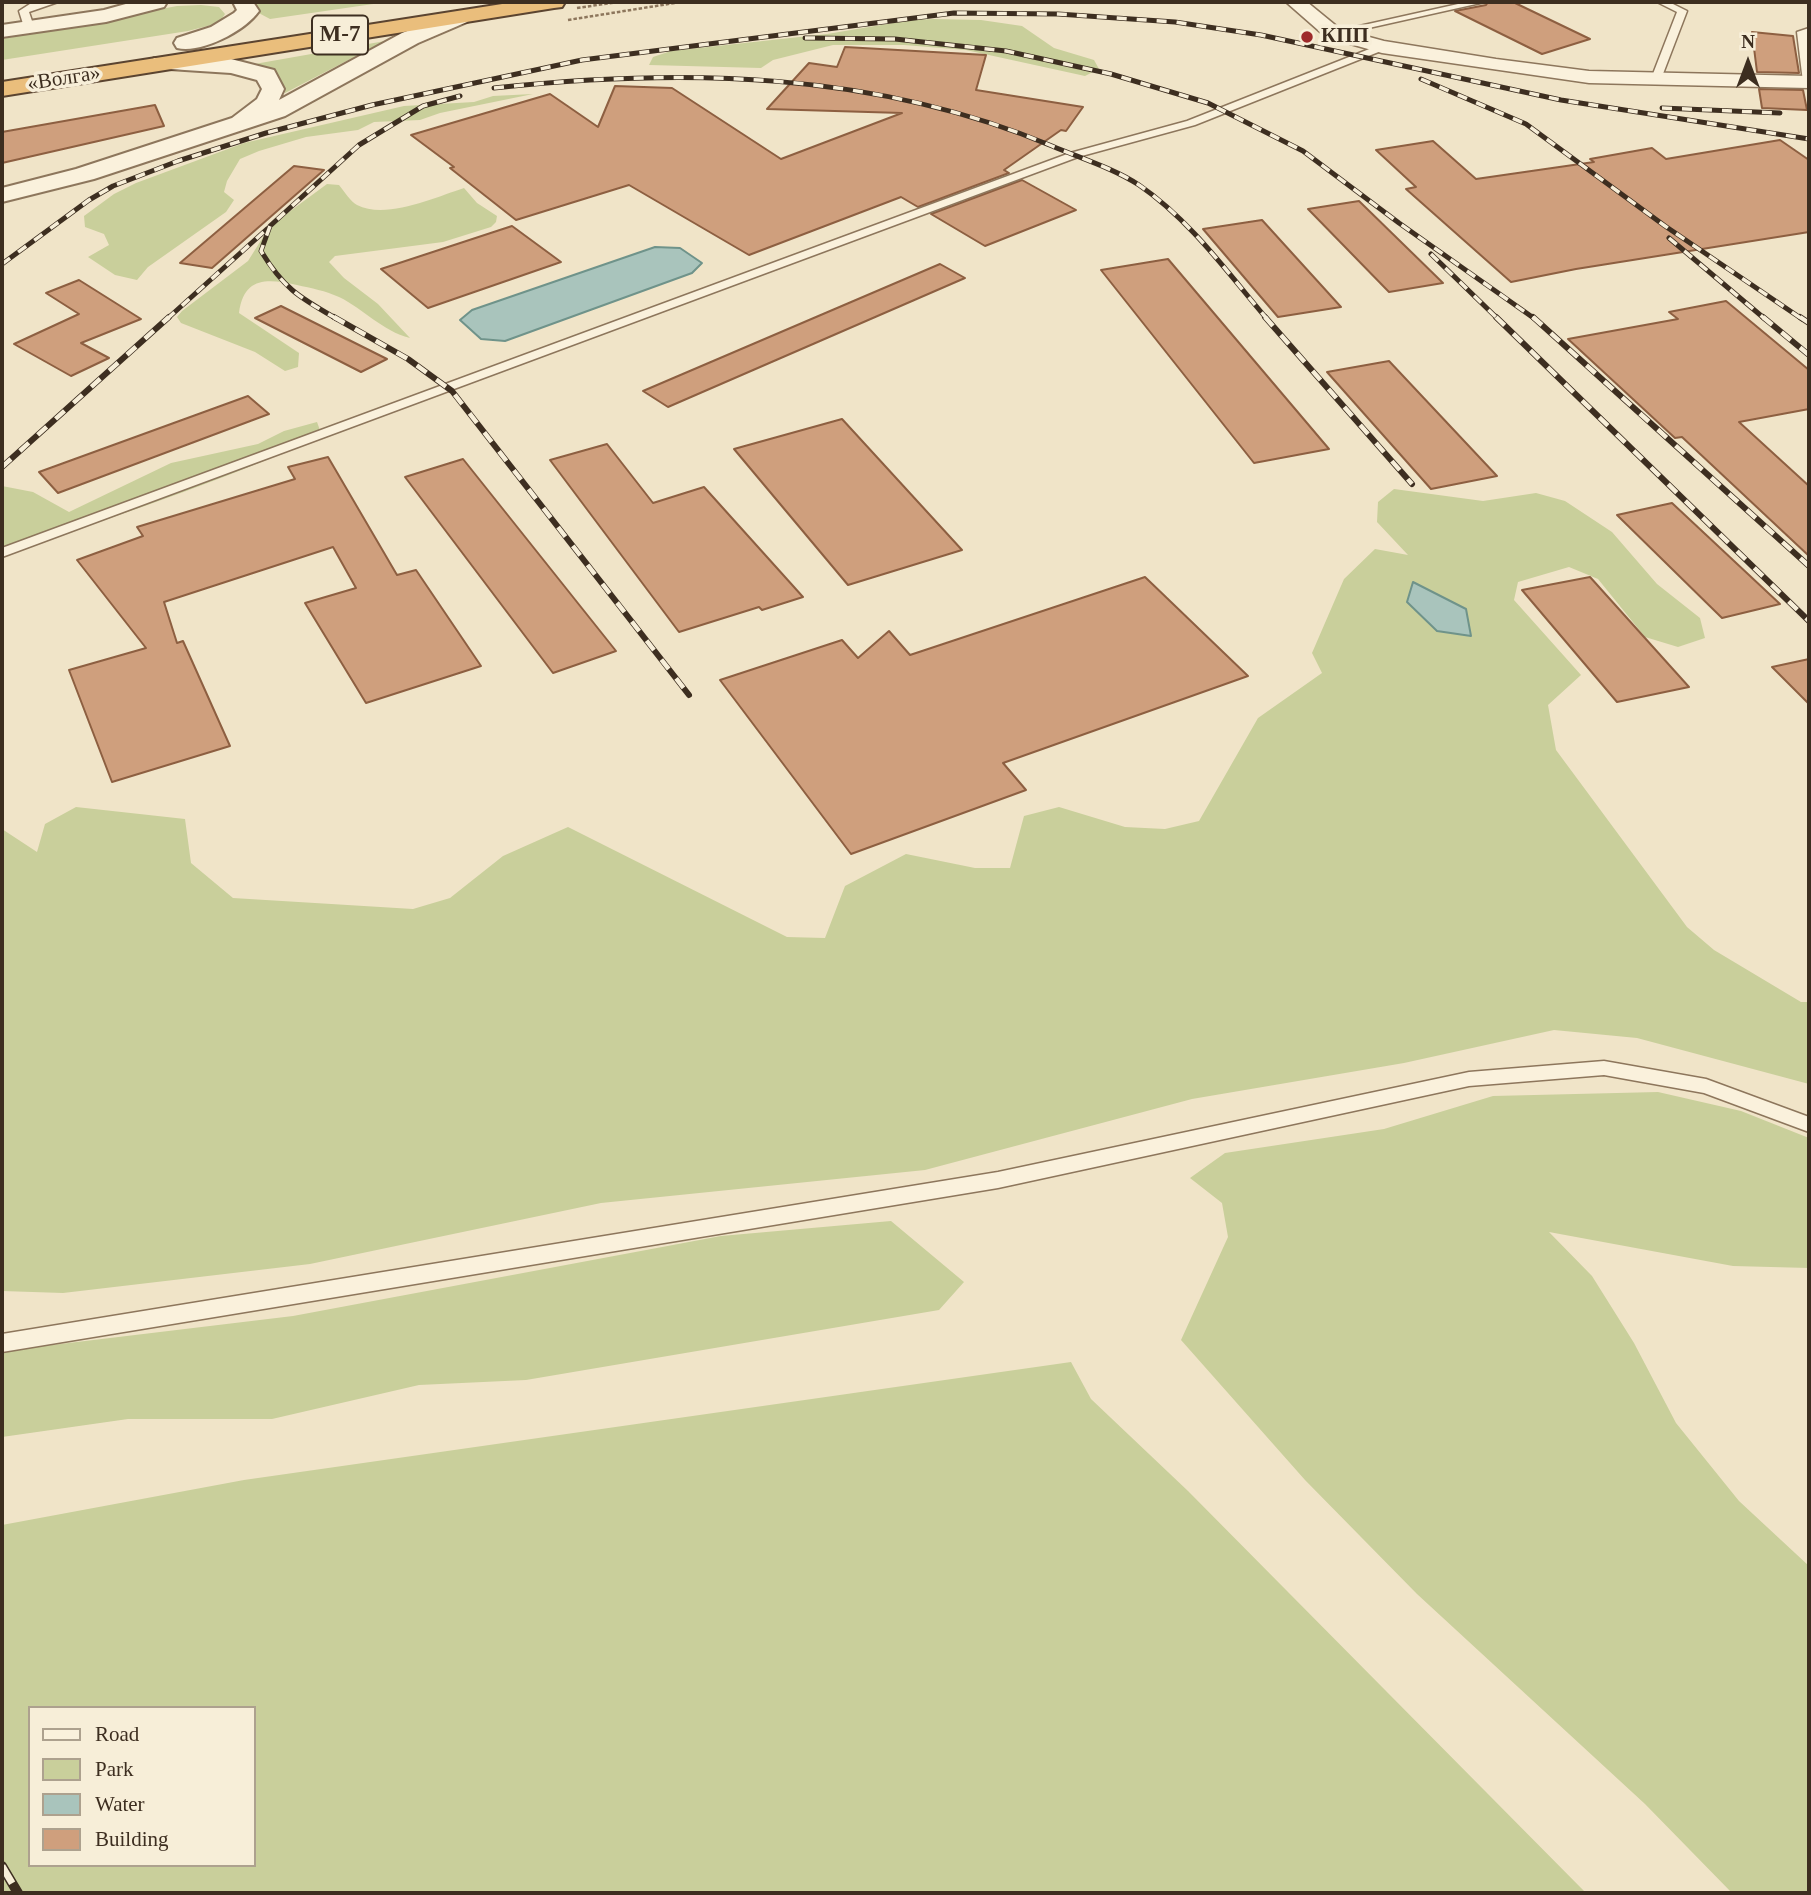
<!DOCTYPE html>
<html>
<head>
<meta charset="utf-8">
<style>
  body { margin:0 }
  #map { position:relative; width:1811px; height:1895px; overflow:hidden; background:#f0e4c8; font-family:Georgia,serif }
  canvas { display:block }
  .frame { position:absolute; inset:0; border:4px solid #3d2e20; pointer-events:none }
  .legend { position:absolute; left:28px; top:1706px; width:228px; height:161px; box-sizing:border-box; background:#f7eed8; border:2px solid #ada18e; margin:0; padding:9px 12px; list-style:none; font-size:21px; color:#3d2e20 }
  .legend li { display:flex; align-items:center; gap:14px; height:35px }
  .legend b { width:35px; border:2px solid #ada18e }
  .north { position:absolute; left:1713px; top:28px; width:70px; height:70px; -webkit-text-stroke:5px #f7eed8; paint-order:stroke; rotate:0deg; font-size:19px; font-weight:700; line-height:28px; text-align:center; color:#3d2e20 }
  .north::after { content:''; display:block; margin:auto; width:24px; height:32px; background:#3d2e20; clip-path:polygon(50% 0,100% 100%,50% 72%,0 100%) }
</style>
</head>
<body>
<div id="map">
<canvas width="1811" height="1895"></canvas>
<div class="frame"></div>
<ul class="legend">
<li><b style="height:9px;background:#faf1dc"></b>Road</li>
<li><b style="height:19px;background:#c9cf9b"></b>Park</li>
<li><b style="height:19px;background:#a9c4bc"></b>Water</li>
<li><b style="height:19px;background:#cf9f7d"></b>Building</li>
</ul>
<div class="north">N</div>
</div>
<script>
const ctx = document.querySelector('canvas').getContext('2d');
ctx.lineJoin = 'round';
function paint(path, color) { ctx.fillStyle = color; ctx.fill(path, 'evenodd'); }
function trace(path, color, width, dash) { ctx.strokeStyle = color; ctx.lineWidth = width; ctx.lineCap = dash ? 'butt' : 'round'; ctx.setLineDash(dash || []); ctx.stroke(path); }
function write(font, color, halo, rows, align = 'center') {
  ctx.font = font + ' Georgia,serif'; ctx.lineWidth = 7; ctx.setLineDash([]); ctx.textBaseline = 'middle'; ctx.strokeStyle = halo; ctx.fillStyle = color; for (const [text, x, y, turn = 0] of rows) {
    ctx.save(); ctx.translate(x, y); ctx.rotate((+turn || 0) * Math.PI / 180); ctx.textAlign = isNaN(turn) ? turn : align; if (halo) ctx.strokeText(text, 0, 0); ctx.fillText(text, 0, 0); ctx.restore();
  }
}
paint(new Path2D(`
  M253,2H387L270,19L255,11Z
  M201,5L219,7L225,14L219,23L188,31L2,60V39L177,6Z
  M934,19L981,20L1022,26L1054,48L1094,60L1099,69L1085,76L966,50L904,45H833L773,60L761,68L649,65L653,57L671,51L827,34L911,20Z
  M385,41L285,93L282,86L249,65Z
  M533,94L440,113L420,120L374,122L358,130L306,137L259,151L240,159L227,181L224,192L234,200L226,212L148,267L137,280L115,275L88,257L109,245L104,234L85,227L84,216L114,194L136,183L244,143L404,106L474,102L493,96Z
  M327,184L339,185C344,191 351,202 357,205C386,220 436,197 464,188L477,203L497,216L496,222L491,227L443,242L335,256L329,262L344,278L378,304L410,338C382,331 364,309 339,297C326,291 311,288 297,285C268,279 244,276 239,313L299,353L298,367L285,371L255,352L181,323L177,317L182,311L248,261L270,226Z
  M317,422L322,436C218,483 110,518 2,555V486L33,492L69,512L171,463L258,444L284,431Z
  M1394,489L1483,501L1536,493L1565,501L1612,532L1657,584L1700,618L1705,638L1678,647L1645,637L1598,579L1569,567L1518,582L1514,600L1581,675L1548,705L1556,750L1687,927L1714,950L1801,1002H1809V1084L1637,1038L1554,1030L1404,1063L1192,1099L925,1170L601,1203L310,1264L63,1293L2,1291V829L37,852L45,824L76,807L185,819L191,863L233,898L413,909L450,898L503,856L568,827L787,937L825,938L845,886L906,854L975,868H1010L1024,816L1059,807L1125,827L1165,829L1199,821L1258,718L1322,673L1312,653L1344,579L1375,549L1408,555L1377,522L1378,502Z
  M1658,1092L1741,1111L1809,1138V1268L1733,1266L1549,1232L1592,1276L1634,1343L1676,1423L1739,1501L1809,1566V1893H1732L1645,1804L1417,1594L1305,1480L1181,1340L1228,1237L1222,1203L1190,1178L1225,1153L1384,1129L1493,1096Z
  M891,1221L964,1282L939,1310L526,1380L419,1385L272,1419H128L2,1437V1351L293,1316L721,1236Z
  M1071,1362L1091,1399L1188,1491L1586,1893H2V1525L244,1480ZM30,1708H254V1865H30Z`), '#c9cf9b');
const water = new Path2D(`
  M655,247L680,248L702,263L692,273L505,341L481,339L460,320L472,310Z
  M1413,582L1466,609L1471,636L1437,631L1407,602Z`);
paint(water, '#a9c4bc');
trace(water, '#6f938a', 2);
const building = new Path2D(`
  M1488,2H1513L1590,39L1542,54L1455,11L1486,5Z
  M1752,32L1793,36L1799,73L1757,72Z
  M845,47L986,55L976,90L1083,107L1066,131L1061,130L1004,170L1009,173L918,207L901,197L749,255L629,185L516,220L450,168L454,167L411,135L550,94L598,127L615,86L672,88L781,159L902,113L767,109L809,63L837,67Z
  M1759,89L1803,90L1807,110L1762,108Z
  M155,105L164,126L2,163V132Z
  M1780,140L1809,160V232L1576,269L1511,282L1406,189L1416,187L1376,150L1433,141L1476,179L1594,162L1590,159L1652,148L1666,159Z
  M294,166L324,170L212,268L180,263Z
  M1022,180L1076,210L985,246L931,214Z
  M1359,201L1443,283L1389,292L1308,209Z
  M1262,220L1341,307L1278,317L1203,229Z
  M512,226L561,262L428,308L381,269Z
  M1168,259L1329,449L1254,463L1101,270Z
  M940,264L965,278L668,407L643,391Z
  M79,280L141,319L81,343L109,358L71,376L14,344L79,314L46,293Z
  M1726,301L1809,370V409L1739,422L1809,486V556L1682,437L1675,438L1568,339L1678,319L1669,312Z
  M281,306L387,359L361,372L255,318Z
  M1389,361L1497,476L1431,489L1327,372Z
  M248,396L269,414L58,493L39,472Z
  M842,419L962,550L848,585L734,449Z
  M607,444L653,503L704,487L803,597L762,610L759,607L679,632L550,460Z
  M328,457L397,575L416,570L481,666L366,703L305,603L356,588L333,547L164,602L177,643L183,641L230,746L112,782L69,670L146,648L77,560L143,536L137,527L295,479L288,467Z
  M463,459L616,651L553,673L405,477Z
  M1672,503L1780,604L1722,618L1617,515Z
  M1145,577L1248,676L1003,763L1026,790L851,854L720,680L842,640L858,658L889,631L910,655Z
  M1590,577L1689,687L1617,702L1522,590Z
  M1809,659V704L1772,667Z`);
paint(building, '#cf9f7d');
trace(building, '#8d5f41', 2);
const service = new Path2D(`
  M33,2H58L29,12L34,27L29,30L24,27L19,11Z
  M1467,2H1485L1333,36L1328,33Z
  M1657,2H1669L1687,11L1661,79L1656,82L1651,79L1677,12Z
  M1809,28L1807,34L1808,85L1803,82L1797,32Z
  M1382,44L1387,47L1386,49L1195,125L1078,157L2,557V548L1070,153L1187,121Z
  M1604,1061L1706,1079L1809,1117V1132L1704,1093L1604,1075L1469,1086L998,1188L2,1352V1334L998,1172L1469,1072Z`);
const minor = new Path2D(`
  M1286,2H1307L1340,29L1384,41L1496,59L1589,71L1809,76V88L1589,83L1382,53L1326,37Z`);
const tertiary = new Path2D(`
  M133,2H167L164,7L106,22L2,37V25L104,10Z
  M233,2H253L259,11C245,31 201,54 177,48L174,43L177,38L211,27L234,13L237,10Z
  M459,11L467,12L470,17L467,22L418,43L285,116L94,179L2,202V188L76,169L232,118L257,99L262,89L257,80L231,73L154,68L151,63L154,58L231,59L274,70L284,89L279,100L402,33Z`);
const trunk = new Path2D(`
  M515,2H565L562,7L554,8L2,96V82Z`);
trace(service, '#8d765c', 3);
trace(minor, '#8d765c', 3);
trace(tertiary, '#8d765c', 4);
trace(trunk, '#5b4430', 4);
trace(new Path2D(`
  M577,8L618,2
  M568,20L681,2`), '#8d765c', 2.5, [3.5, 2]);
paint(service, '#faf1dc');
paint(minor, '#faf1dc');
paint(tertiary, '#faf1dc');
paint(trunk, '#eabe7c');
const railFar2 = new Path2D(`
  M805,38L895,39L1006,51L1111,74L1208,103L1303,151L1399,223L1535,319
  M1421,79L1526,124L1665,226L1802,319
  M494,88C684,68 873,71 1052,146C1080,158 1113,168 1139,185C1190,220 1227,272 1267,319
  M1662,108L1780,113
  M1669,238L1765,319
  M1431,254L1498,319
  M2,264L89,200L113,186L178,161L266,133L372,105L582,60L954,13L1058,14L1175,22L1261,35L1561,100L1809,139
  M167,319L267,229
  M337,319C299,297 284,289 261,251L270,226L359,145L423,106L460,96`);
const railFar1 = new Path2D(`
  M334,317L408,359L452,391L689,695
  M1265,317L1412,484
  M1496,317L1809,621
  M1533,317L1809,566
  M1763,317L1809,355
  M1800,317L1809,323
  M2,467L169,317`);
const rail = new Path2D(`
  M2,1866L18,1893`);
trace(railFar2, '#3d2e20', 5);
trace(railFar1, '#3d2e20', 6);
trace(rail, '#3d2e20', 10);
trace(railFar2, '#f7eed8', 3.5, [10]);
trace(railFar1, '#f7eed8', 4.5, [12]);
trace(rail, '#f7eed8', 7, [20]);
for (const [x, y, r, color] of [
  [1307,37,7,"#9e2a2b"]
]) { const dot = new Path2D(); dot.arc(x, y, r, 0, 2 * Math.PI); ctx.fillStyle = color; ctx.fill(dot); trace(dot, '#f7eed8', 2.5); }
write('bold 21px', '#3d2e20', '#f7eed8', [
  ["КПП",1321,37]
], 'left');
write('21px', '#3d2e20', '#f7eed8', [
  ["«Волга»",64,79,-9]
]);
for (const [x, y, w] of [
  [340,35,56]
]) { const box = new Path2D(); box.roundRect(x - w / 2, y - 19.5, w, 39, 5); ctx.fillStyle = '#f7eed8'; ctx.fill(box); trace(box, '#3d2e20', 2); }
write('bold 23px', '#3d2e20', null, [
  ["М-7",340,35]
]);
</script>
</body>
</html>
